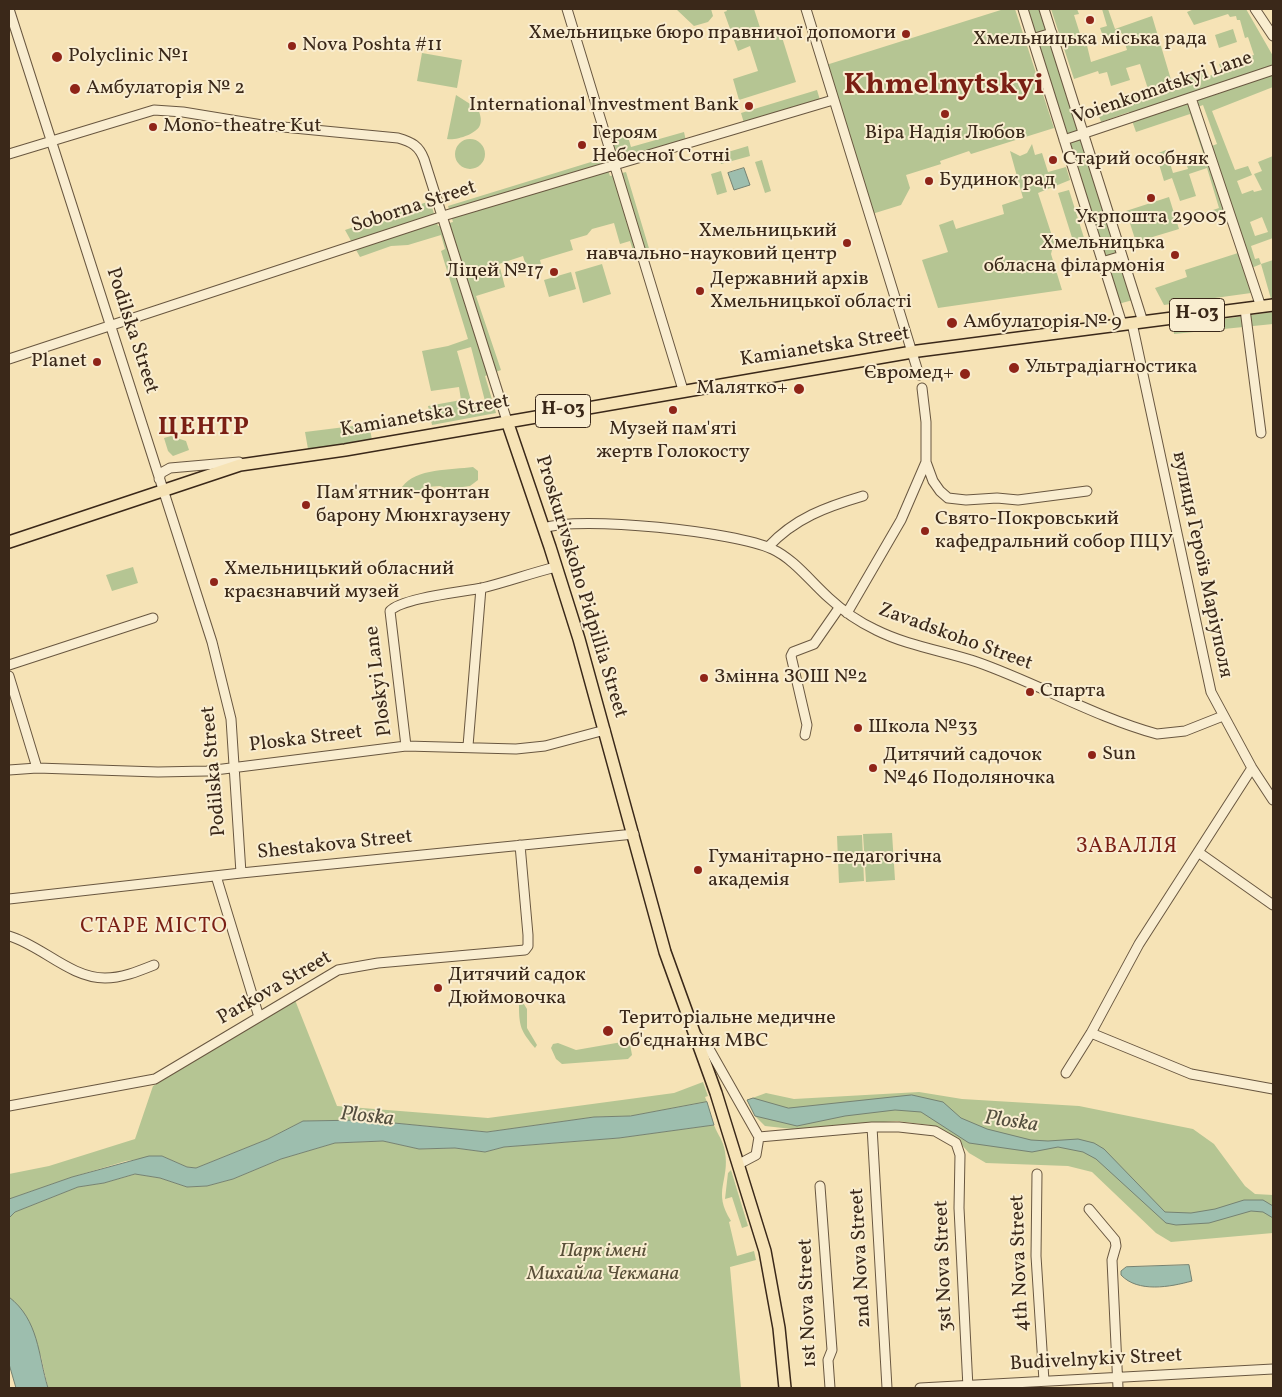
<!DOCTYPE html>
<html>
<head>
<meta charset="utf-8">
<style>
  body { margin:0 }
  #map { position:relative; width:1282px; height:1397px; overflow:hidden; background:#f6e3b6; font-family:Vollkorn,serif }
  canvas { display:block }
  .frame { position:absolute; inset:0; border:10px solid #3a2819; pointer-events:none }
</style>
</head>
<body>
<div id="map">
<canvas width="1282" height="1397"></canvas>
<div class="frame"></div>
</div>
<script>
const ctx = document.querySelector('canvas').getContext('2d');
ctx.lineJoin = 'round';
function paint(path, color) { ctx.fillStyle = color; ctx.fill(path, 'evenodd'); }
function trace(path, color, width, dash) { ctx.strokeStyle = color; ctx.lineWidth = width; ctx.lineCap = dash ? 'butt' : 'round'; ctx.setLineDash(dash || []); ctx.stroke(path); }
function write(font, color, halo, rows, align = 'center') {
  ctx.font = font + ' Vollkorn,serif'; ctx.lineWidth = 4; ctx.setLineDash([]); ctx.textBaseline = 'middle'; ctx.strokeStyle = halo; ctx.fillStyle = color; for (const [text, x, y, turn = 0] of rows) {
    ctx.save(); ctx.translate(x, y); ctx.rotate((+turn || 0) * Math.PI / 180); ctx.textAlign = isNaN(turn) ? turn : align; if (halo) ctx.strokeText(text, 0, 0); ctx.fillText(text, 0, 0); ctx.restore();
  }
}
paint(new Path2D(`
  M676,9H711L713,16L708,22L694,26Z
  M726,9H754L763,37L781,34L796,82L739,100L733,79L758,71L750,46L738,51L724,12L727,11Z
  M1004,9H1015L1054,128L971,154L969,151L940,161L941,164L906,175L910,188L901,205L872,214L826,65Z
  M1025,9H1042L1133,300L1118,304Z
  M1051,9H1077L1079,14L1074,15L1080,34L1084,33L1091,62L1127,50L1122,33L1104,39L1100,28L1107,26L1102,9H1108L1115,29L1152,16L1172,83L1182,80L1181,76L1206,68L1209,76L1222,72L1219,64L1254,55L1248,37L1245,38L1240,20H1237L1236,16L1230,17L1228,14L1194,25L1187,12L1194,9H1246L1273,56V87L1212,111L1235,170L1248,166L1252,175L1237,181L1242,194L1253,190L1254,192L1262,190L1254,174L1262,171L1258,162L1273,156V238L1251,246L1255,259L1259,258L1261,264L1273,260V299H1271L1261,264L1249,269L1233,219L1224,222L1221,212L1203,218L1201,214L1219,208L1207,168L1189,174L1196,196L1180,201L1172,178L1164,181L1156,154L1166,150L1173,173L1188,169L1186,163L1204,156L1190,114L1136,132L1129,112L1101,122L1096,107L1148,89L1140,64L1126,68L1130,80L1111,86L1107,72L1099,74L1098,71L1074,79ZM1203,105L1217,144L1209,147L1195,108ZM1262,217L1268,232L1255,236L1250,222Z
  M1233,29L1237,42L1219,48L1215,35Z
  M422,53L462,60L457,88L417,81Z
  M817,90L820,100L744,123L741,113Z
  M456,95L478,109C480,114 482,119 480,125C477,134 455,141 447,139Z
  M626,130L631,147L684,132L686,141L622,160L620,153L615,155L609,136Z
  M455 154a15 15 0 1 1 30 0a15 15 0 1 1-30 0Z
  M1032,144L1035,155L1042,153L1048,172L1066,167L1070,180L1038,193L1054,242L1051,254L1062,290L938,308L922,260L948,252L939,225L953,220L956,229L1004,214L1002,205L1023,198L1010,151L1020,156L1027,153Z
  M748,146L750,156L721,164L718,155Z
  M604,158L610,176L626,172L651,255L636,260L630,241L620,244L614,223L592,229L587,235L570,240L573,250L540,260L541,264L527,269L523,256L499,264L505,287L476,296L501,370L485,376L496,413L432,425L428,406L461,400L459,387L431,391L422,351L448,346L468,339L441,251L445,249L441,235L408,245L391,246L360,257L345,230L430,201L438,226L453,222L448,206ZM471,347L485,401L481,406L473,408L457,351Z
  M762,160L771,191L765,193L755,162Z
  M721,171L727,192L717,195L711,174Z
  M1069,190L1085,241L1074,244L1058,193Z
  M1169,197L1179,229L1136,242L1126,211Z
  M1238,253L1251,293L1164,305L1155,288L1187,277L1185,270Z
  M602,264L611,294L583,303L575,272Z
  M571,272L576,289L549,297L544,280Z
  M1273,312V324L1174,334L1173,326Z
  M369,424L372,440L308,449L305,432Z
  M171,436L186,441L189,450L173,456L168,451L164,438Z
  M473,467L478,471V480L470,486L448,489L440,486L427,487L408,495L405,493L402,487C416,468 451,470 473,467Z
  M133,567L138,583L112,591L106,575Z
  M892,833L895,880L866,882L863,834Z
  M862,835L864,881L839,883L837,836Z
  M295,1000L337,1106L488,1118L674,1093L703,1082L708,1096L705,1097L707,1102L630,1116L594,1117L487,1132L363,1120L303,1121L268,1139L196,1168L187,1167L162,1156L126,1161L72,1177L9,1199V1174L49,1166L135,1139L153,1086Z
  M522,1001L527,1009V1028L537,1045L535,1048C521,1031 519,1027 519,1005Z
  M622,1042L630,1044L632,1055L628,1059L562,1064L556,1059L551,1048L553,1044L558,1043L576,1050Z
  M919,1092L962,1099L1079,1106L1193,1129L1214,1144L1245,1186L1255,1194L1273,1195V1233L1171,1242L1156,1233L1092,1172L1068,1166L986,1163L969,1153L954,1136L930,1125L897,1121L792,1129L765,1126L755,1116L747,1100L766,1093L794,1099Z
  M714,1125C718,1136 723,1139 725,1152C730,1181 712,1191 731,1221L729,1222L737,1256L754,1251L756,1260L730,1267L741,1388H48L41,1356L9,1297V1218L15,1212L78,1187L104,1183L136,1174L160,1178L187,1187L207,1186L233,1179L281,1159L335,1143L383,1141L419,1149L455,1148L485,1152L504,1147L619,1138Z
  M731,1170L748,1226L742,1228L732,1197L725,1199L728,1173Z`), '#b5c593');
const water = new Path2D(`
  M744,168L750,185L734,190L728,173Z
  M912,1095L943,1102L961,1118L987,1129L1031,1140L1048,1141L1078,1139L1094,1143L1104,1149L1165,1212L1191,1213L1215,1209L1244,1200H1263L1273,1206V1218L1263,1212L1251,1211L1209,1223L1176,1225L1166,1223L1096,1159L1083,1152L1058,1147L1032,1152L969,1143L921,1112L895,1110L845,1116L797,1126L755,1116L747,1100L753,1098L788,1108Z
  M707,1102L714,1125L619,1138L504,1147L485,1152L455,1148L419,1149L383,1141L335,1143L281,1159L233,1179L207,1186L187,1187L160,1178L135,1174L104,1183L78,1187L15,1212L9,1218V1199L72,1177L149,1156H162L187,1167L196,1168L268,1139L303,1121L363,1120L487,1132L594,1117L630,1116Z
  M1189,1265L1192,1281C1170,1287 1138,1293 1121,1275V1271L1126,1267Z
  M9,1297C39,1320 38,1355 48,1388H16L9,1364Z`);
paint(water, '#9dbeae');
trace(water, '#758272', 1);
const minor = new Path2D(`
  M9,9L212,642L231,719L241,873
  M567,9L683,390
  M806,9L919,375
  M1023,9L1122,324
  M1044,9L1143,322
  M1255,9L1273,36
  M1032,39L1052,33
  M1191,98L1261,307
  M1064,140L1273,70
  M9,154L154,110L183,112L262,125L398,138C412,142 419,146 424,159L507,421
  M1102,262L1122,256
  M1245,309L1261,433
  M1132,323L1211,692L1252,768L1273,800
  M9,359L443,216L833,100
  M926,462L933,481L940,491L948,498L966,500L997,498L1018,500L1087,491
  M159,479L161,473L170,468L239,462
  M544,528C578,515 738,532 772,549C794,559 811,582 829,598C843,611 859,622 876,630C908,646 944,651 977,662C1037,683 1095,717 1157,734L1185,731L1223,716
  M768,547C795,518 826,507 863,496
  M847,613L901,520L926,462V422L922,388
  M9,665L153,618
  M9,676L37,768
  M805,735L807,725L791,656L793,652L814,644L839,608
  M406,746L390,611C402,598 462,592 482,588C507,582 531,573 556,567
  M468,746L481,588
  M9,770L37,768L158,772L207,771L406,746L516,749L545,746L605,730
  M1198,852L1273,905
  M216,876L259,1017
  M9,899L241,873L634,834
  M9,936C41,945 70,978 105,978C122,978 139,971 154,965
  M1091,1033L1191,1074L1273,1089
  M695,1034L708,1047L759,1137L756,1155L739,1164
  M1066,1073L1091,1033L1139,944L1252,768
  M9,1106L155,1079L338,970L378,963L525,950L528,946V935L520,845
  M872,1127L887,1388
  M759,1137L872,1127H899L935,1131L956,1143L960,1155L959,1208L968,1388
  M1037,1174L1036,1256L1044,1381
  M820,1186L832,1350L828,1360L830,1388
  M1089,1209L1115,1240L1116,1246L1112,1260L1118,1388
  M920,1388L1273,1369`);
const major = new Path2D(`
  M507,421L550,547L579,639L665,952L716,1093L765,1251L779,1328L785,1388
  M9,542L240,465L345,450L918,351L1273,305`);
trace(minor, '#695740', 11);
trace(major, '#3a2819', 14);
trace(minor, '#f9edd0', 9);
trace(major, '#f6e3b6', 11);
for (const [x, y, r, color] of [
  [1090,20,5,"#8f2418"],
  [906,34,5,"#8f2418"],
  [292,46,5,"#8f2418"],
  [57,57,6,"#8f2418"],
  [75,89,6,"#8f2418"],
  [749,106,5,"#8f2418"],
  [945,114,5,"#8f2418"],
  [153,127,5,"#8f2418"],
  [582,145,5,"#8f2418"],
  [1053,160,5,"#8f2418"],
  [929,181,5,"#8f2418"],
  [1151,198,5,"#8f2418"],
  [847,243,5,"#8f2418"],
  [1175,255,5,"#8f2418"],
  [554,272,5,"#8f2418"],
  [700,291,5,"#8f2418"],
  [952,323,6,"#8f2418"],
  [97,362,5,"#8f2418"],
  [1014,368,6,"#8f2418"],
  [965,374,6,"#8f2418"],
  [799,389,6,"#8f2418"],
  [673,410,5,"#8f2418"],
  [306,505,5,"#8f2418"],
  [925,531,5,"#8f2418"],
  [214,582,5,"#8f2418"],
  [704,678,5,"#8f2418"],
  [1030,692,5,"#8f2418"],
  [858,728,5,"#8f2418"],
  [1092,755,5,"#8f2418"],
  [873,768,5,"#8f2418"],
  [698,870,5,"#8f2418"],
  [438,988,5,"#8f2418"],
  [608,1031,6,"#8f2418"]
]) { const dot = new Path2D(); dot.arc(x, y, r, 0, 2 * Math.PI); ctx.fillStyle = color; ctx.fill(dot); trace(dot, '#f9edd0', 2); }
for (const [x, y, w] of [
  [1197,315,55],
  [563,411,55]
]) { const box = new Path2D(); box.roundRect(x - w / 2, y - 16.5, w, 33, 4); ctx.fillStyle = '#f9edd0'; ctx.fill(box); trace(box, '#3a2819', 1); }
write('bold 19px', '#3a2819', null, [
  ["Н-03",1197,315],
  ["Н-03",563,411]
]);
write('20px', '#3a2819', '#f9edd0', [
  ["Хмельницьке бюро правничої допомоги",896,34,"right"],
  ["Хмельницька міська рада",1090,40,"center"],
  ["Nova Poshta #11",302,46],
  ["Polyclinic №1",68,57],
  ["Амбулаторія № 2",86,89],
  ["International Investment Bank",739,106,"right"],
  ["Mono-theatre Kut",163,127],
  ["Героям",592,134],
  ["Небесної Сотні",592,157],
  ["Віра Надія Любов",945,134,"center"],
  ["Старий особняк",1063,160],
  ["Будинок рад",939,181],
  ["Укрпошта 29005",1151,218,"center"],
  ["Хмельницький",837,232,"right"],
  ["навчально-науковий центр",837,255,"right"],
  ["Хмельницька",1165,244,"right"],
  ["обласна філармонія",1165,267,"right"],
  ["Ліцей №17",544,272,"right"],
  ["Державний архів",710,280],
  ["Хмельницької області",710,303],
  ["Амбулаторія № 9",963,323],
  ["Planet",87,362,"right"],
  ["Ультрадіагностика",1025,368],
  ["Євромед+",954,374,"right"],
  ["Малятко+",788,389,"right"],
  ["Музей пам'яті",673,430,"center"],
  ["жертв Голокосту",673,453,"center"],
  ["Пам'ятник-фонтан",316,494],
  ["барону Мюнхгаузену",316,517],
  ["Свято-Покровський",935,520],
  ["кафедральний собор ПЦУ",935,543],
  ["Хмельницький обласний",224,570],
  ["краєзнавчий музей",224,593],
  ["Змінна ЗОШ №2",714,678],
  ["Спарта",1040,692],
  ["Школа №33",868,728],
  ["Sun",1102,755],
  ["Дитячий садочок",883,756],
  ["№46 Подоляночка",883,779],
  ["Гуманітарно-педагогічна",708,858],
  ["академія",708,881],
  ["Дитячий садок",448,976],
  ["Дюймовочка",448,999],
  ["Територіальне медичне",619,1019],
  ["об'єднання МВС",619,1042]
], 'left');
write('20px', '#3a2819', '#f9edd0', [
  ["Voienkomatskyi Lane",1163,89,-19],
  ["Soborna Street",414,208,-18],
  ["Podilska Street",131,331,72],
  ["Kamianetska Street",825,348,-9],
  ["Kamianetska Street",425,417,-10],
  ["вулиця Героїв Маріуполя",1201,565,78],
  ["Proskurivskoho Pidpillia Street",580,587,73],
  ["Zavadskoho Street",955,638,20],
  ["Ploskyi Lane",380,681,-97],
  ["Ploska Street",306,740,-7],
  ["Podilska Street",215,771,-95],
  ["Shestakova Street",335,846,-6],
  ["Parkova Street",275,989,-30],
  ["2nd Nova Street",862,1258,-93],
  ["4th Nova Street",1021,1263,-92],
  ["3st Nova Street",945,1266,-92],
  ["1st Nova Street",809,1303,-92],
  ["Budivelnykiv Street",1096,1361,-3]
]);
write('italic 20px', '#594f38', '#f9edd0', [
  ["Парк імені",603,1252],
  ["Михайла Чекмана",603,1275]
]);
ctx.letterSpacing = '1px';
write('21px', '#7a1f14', '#f9edd0', [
  ["ЗАВАЛЛЯ",1127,848],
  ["СТАРЕ МІСТО",154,928]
]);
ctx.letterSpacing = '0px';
write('italic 21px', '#534e3e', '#f9edd0', [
  ["Ploska",367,1118,6],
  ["Ploska",1011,1123,8]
]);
ctx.letterSpacing = '1px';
write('bold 25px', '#7a1f14', '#f9edd0', [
  ["ЦЕНТР",204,429]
]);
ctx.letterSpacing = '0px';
write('bold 30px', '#7a1f14', '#f9edd0', [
  ["Khmelnytskyi",944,87]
]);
</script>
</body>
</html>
